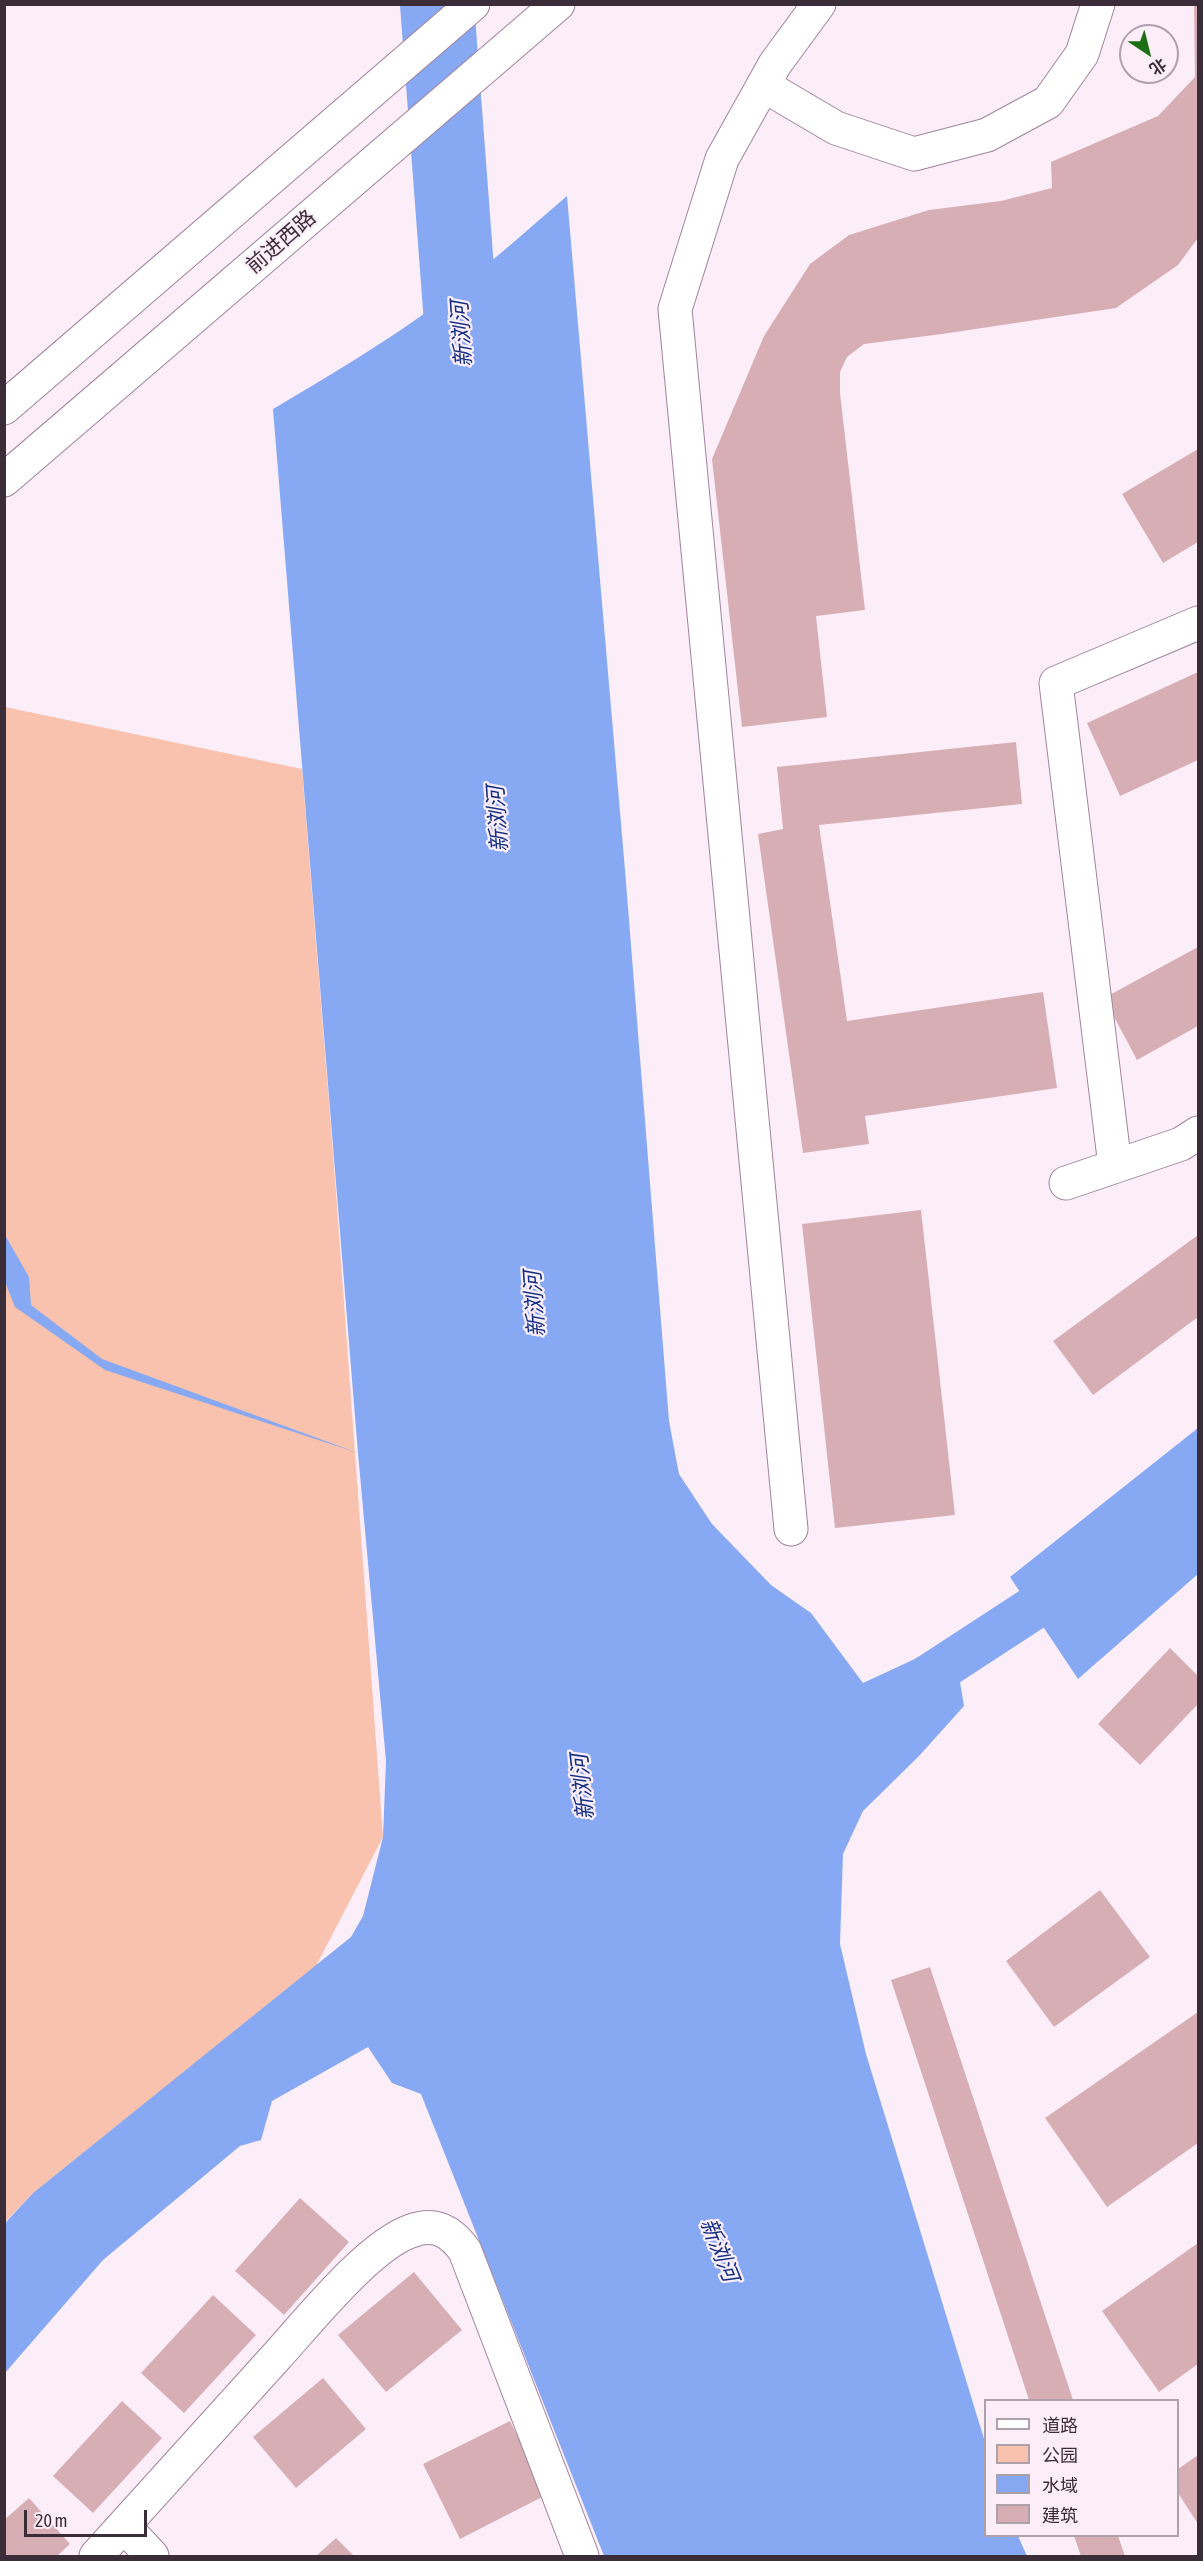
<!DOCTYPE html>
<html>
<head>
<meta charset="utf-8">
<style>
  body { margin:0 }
  #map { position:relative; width:1203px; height:2561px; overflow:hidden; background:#fceef9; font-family:"Asap Condensed","Noto Sans SC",sans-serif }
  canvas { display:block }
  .frame { position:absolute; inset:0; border:6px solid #3a2d37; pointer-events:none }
  .legend { position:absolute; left:984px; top:2399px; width:195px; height:138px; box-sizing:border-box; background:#fceef9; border:2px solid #aea1ab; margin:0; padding:8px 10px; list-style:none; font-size:18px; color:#3a2d37 }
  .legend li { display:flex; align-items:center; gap:12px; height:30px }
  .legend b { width:30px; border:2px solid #aea1ab }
  .north { position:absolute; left:1119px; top:24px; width:60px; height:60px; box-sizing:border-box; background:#fceef9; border:2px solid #aea1ab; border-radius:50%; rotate:145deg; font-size:16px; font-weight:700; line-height:24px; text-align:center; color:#3a2d37 }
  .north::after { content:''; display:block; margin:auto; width:21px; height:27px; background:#1d6f16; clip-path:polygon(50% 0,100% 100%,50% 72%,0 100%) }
  .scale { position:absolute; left:24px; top:2510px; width:123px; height:27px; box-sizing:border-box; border:3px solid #3a2d37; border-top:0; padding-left:8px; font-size:18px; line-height:21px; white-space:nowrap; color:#3a2d37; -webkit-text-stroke:4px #fceef9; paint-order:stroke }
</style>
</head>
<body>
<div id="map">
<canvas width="1203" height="2561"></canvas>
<div class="frame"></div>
<ul class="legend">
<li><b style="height:8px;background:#fff"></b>道路</li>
<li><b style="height:16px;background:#f8c2af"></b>公园</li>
<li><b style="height:16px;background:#87a9f3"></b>水域</li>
<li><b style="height:16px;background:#d8aeb5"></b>建筑</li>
</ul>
<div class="north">北</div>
<div class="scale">20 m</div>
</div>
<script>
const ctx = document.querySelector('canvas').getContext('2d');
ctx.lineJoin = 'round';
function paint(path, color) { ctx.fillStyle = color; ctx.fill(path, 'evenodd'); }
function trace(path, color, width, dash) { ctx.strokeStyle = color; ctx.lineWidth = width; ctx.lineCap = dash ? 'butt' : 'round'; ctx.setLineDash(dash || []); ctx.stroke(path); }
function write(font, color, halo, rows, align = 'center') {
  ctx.font = font + ' "Asap Condensed","Noto Sans SC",sans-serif'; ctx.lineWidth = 4.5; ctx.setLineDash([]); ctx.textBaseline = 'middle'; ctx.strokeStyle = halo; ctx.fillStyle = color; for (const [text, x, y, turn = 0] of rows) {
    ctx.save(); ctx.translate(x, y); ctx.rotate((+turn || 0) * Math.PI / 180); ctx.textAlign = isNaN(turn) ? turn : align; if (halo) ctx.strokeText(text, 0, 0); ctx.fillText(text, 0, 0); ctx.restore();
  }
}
paint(new Path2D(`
  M5,707L302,769L333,1152L383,1837L316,1966L33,2193L5,2222Z`), '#f8c2af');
paint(new Path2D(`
  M567,196L625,870L669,1421L679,1474L712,1524L771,1585L811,1613L863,1683L932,1651L960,1682L964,1706L919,1756L863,1811L843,1854L840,1944L866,2054L985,2442L986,2536H1018L1027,2556H604L421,2094L392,2083L368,2047L272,2101L261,2140L240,2146L103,2260L5,2373V2223L33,2193L351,1937L363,1916L383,1837L386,1761L358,1453L105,1370L15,1307L5,1282V1235L29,1277L31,1305L102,1359L358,1453L273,409C327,377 381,345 432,308C479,273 523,234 567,196Z
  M1198,1428V1574L1078,1679L1010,1577Z`), '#87a9f3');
trace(new Path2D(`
  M894,1699L1081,1577`), '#87a9f3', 44);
trace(new Path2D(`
  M437,4L466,388`), '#87a9f3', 74);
paint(new Path2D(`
  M1194,4H1198V238L1178,265L1116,308L942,334L864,344L847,357L840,372V393L865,610L816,616L827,717L742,727L712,459L764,336L810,264L849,235L929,210L1001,201L1052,188L1051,162L1158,116L1195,77Z
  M1198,449V542L1163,563L1122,494Z
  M1198,672V760L1120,796L1087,723Z
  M1016,742L1022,804L819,825L847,1021L1043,992L1057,1088L865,1116L869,1144L803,1153L758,834L783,829L777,767Z
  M1198,947V1026L1137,1060L1104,998Z
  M921,1210L955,1515L835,1528L802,1224Z
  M1198,1235V1317L1093,1395L1053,1341Z
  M1170,1648L1198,1676V1704L1140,1765L1098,1724Z
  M1100,1890L1150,1957L1054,2027L1006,1961Z
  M930,1967L1073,2400H1029L891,1980Z
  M1198,2012V2143L1107,2207L1045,2118Z
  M300,2198L349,2242L284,2315L235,2271Z
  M1198,2243V2364L1159,2392L1102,2311Z
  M414,2272L462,2330L386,2392L338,2335Z
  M213,2295L256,2335L184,2413L141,2373Z
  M323,2378L366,2429L296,2488L253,2437Z
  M122,2401L162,2438L93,2513L53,2476Z
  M510,2421L546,2495L460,2539L423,2464Z
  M1198,2455V2524L1178,2493V2469Z
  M29,2498L70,2544L57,2556H4V2520Z
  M1074,2536H1118L1125,2556H1081Z
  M336,2538L354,2556H316Z`), '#d8aeb5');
const minor = new Path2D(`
  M763,85L836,128L914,154L987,135L1048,102L1082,54L1098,4
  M1115,1166L1056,683L1198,623
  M1066,1183L1181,1144L1198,1133
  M791,1529L675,309L722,159L775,64L819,4
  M124,2526L152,2556
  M96,2556C156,2490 216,2424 276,2357C308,2322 368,2246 411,2231C435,2222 451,2231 465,2251L582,2556`);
const primary = new Path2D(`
  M4,408L473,4
  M4,480L558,4`);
trace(minor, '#a1849c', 35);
trace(primary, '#a1849c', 35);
trace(minor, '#fff', 33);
trace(primary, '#fff', 33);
write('21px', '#3a2d37', '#fceef9', [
  ["前进西路",281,242,-41]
]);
write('italic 22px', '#123083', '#fceef9', [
  ["新浏河",462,334,-94],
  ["新浏河",498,819,-94],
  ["新浏河",535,1304,-94],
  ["新浏河",583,1787,-96],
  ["新浏河",719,2250,68]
]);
</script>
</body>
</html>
